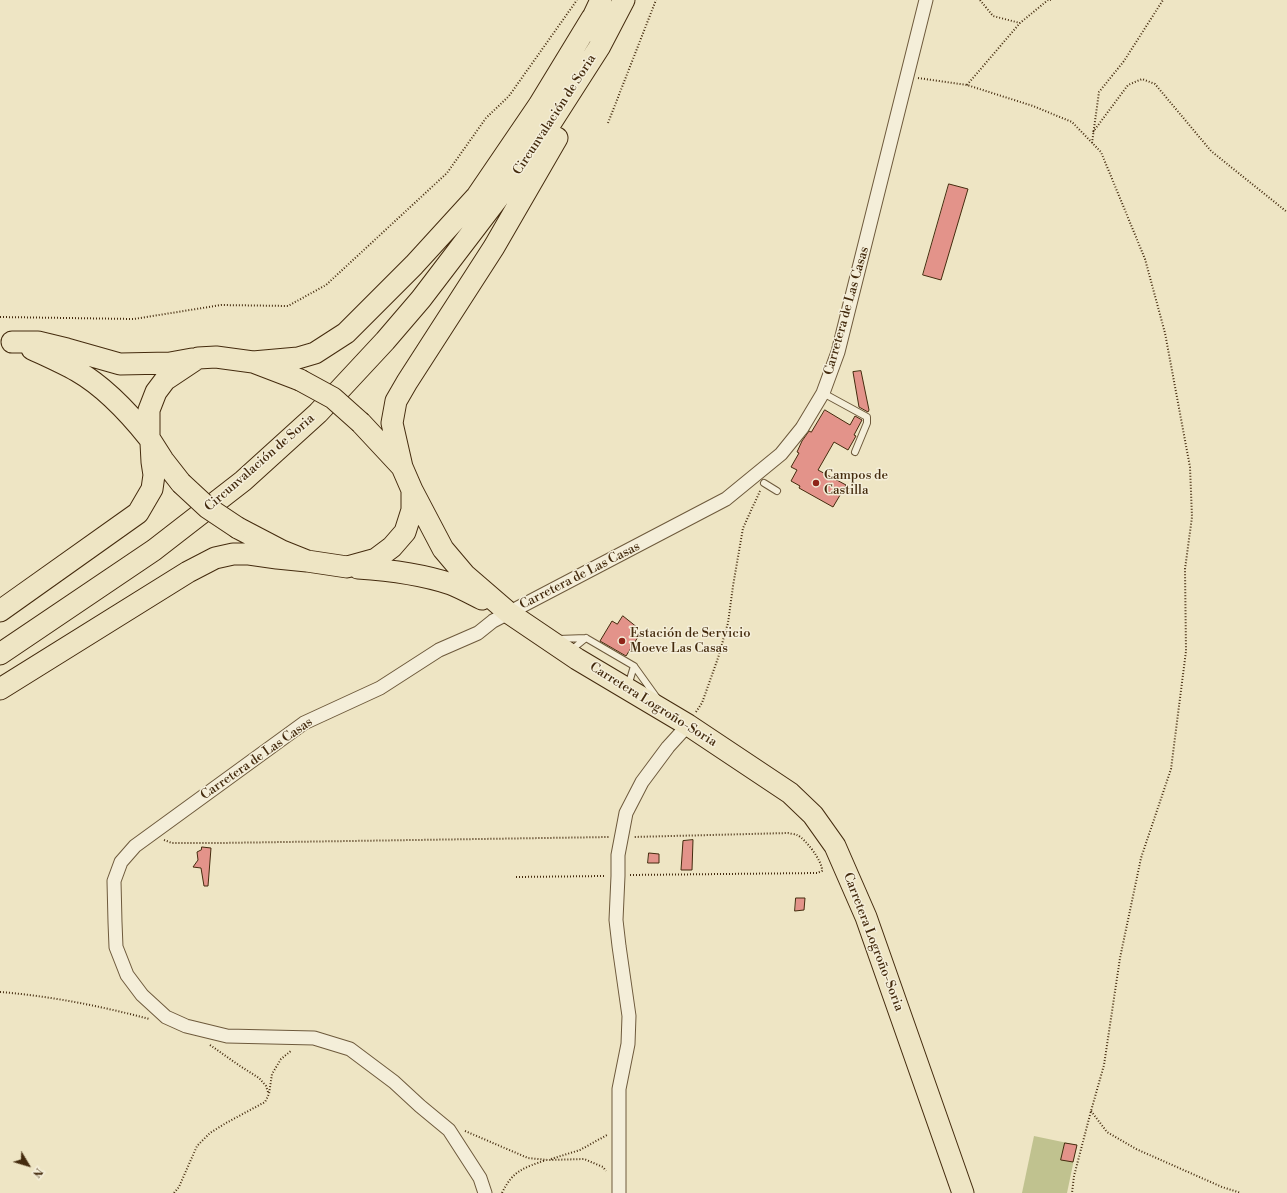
<!DOCTYPE html>
<html>
<head>
<meta charset="utf-8">
<style>
  body { margin:0 }
  #map { position:relative; width:1287px; height:1193px; overflow:hidden; background:#eee5c4; font-family:"Libre Bodoni",serif }
  canvas { display:block }
  .north { position:absolute; left:8px; top:1145px; width:40px; height:40px; -webkit-text-stroke:3px #f4eed9; paint-order:stroke; rotate:128deg; font-size:11px; font-weight:700; line-height:16px; text-align:center; color:#442b0e }
  .north::after { content:''; display:block; margin:auto; width:14px; height:18px; background:#442b0e; clip-path:polygon(50% 0,100% 100%,50% 72%,0 100%) }
</style>
</head>
<body>
<div id="map">
<canvas width="1287" height="1193"></canvas>
<div class="north">N</div>
</div>
<script>
const ctx = document.querySelector('canvas').getContext('2d');
ctx.lineJoin = 'round';
function paint(path, color) { ctx.fillStyle = color; ctx.fill(path, 'evenodd'); }
function trace(path, color, width, dash) { ctx.strokeStyle = color; ctx.lineWidth = width; ctx.lineCap = dash ? 'butt' : 'round'; ctx.setLineDash(dash || []); ctx.stroke(path); }
function write(font, color, halo, rows, align = 'center') {
  ctx.font = font + ' "Libre Bodoni",serif'; ctx.lineWidth = 3; ctx.setLineDash([]); ctx.textBaseline = 'middle'; ctx.strokeStyle = halo; ctx.fillStyle = color; for (const [text, x, y, turn = 0] of rows) {
    ctx.save(); ctx.translate(x, y); ctx.rotate((+turn || 0) * Math.PI / 180); ctx.textAlign = isNaN(turn) ? turn : align; if (halo) ctx.strokeText(text, 0, 0); ctx.fillText(text, 0, 0); ctx.restore();
  }
}
paint(new Path2D(`
  M1034,1136L1077,1145L1067,1193H1022Z`), '#c0c28f');
const building = new Path2D(`
  M949,184L968,189L941,280L923,275Z
  M861,371L869,410L868,412L859,407L853,372Z
  M825,410L850,425L855,416L862,420L854,435L856,436L848,450L834,442L818,470L846,485L833,507L799,488L800,486L791,481L797,470L791,467L799,453L797,452L802,441L809,431L811,432Z
  M623,616L638,628L633,634L638,637L626,656L600,641L612,621L617,624Z
  M693,840L692,870H681L683,841Z
  M202,847L211,848L208,886H204L201,868L193,867L198,860L197,852L201,850Z
  M649,853L659,854V863H648Z
  M796,898H805L804,910L795,911Z
  M1065,1143L1077,1145L1073,1162L1061,1160Z`);
paint(building, '#e3938a');
trace(building, '#442b0e', 1);
const service = new Path2D(`
  M823,393L867,417V423L855,452
  M764,483L777,491
  M558,639L586,638L634,666L657,698
  M570,651L586,638
  M628,686L634,666`);
const minor = new Path2D(`
  M485,1193L480,1178L449,1130L420,1106L394,1082L350,1049L314,1038L227,1036L186,1026L166,1017L142,995L127,975L116,947L115,922L114,881L121,862L135,846L304,723L380,688L439,650L478,633L493,621L726,499L781,454L802,428L823,393L838,352L926,0
  M619,1193V1089L628,1044L629,1016L619,946L616,920L618,876V855L626,813L642,782L668,747L688,725`);
const trunk = new Path2D(`
  M586,32L601,0
  M12,342H38L67,349L120,364L170,363L192,359
  M32,349C47,356 63,363 77,371C105,387 129,413 149,438
  M253,362L298,358L315,353L346,333L414,265L477,196L539,105L592,18
  M402,467L392,423L396,401L407,382L494,247L557,138
  M181,483L163,460L149,438V410L156,392L165,380L198,358L216,357L253,362L300,380
  M412,490L443,549L465,575L509,613L577,659L688,725L790,793L813,815L835,846L866,917L963,1193
  M238,528L282,551L307,561L347,567L376,559L392,547L405,532L412,510V490L402,467L361,423
  M358,568C389,570 421,574 451,584C461,588 472,594 482,599
  M0,611L138,513L152,489L154,475L152,462L151,443
  M0,654L154,550L243,481L318,413L385,341L421,299L527,160L600,46L624,0
  M0,689L188,572L215,558L233,554H249L277,558L307,561`);
trace(service, '#6e5a3c', 8);
trace(minor, '#6e5a3c', 15);
trace(trunk, '#442b0e', 23);
trace(new Path2D(`
  M980,0L993,16L1020,23
  M918,78L967,85L1033,106L1072,122L1101,152L1145,259L1165,333L1190,467L1192,517L1185,569L1186,651L1171,769L1141,858L1120,958L1104,1065L1091,1111L1074,1176L1072,1193
  M967,85L1020,23L1048,0H1051
  M608,123L656,0
  M1093,132L1128,85L1142,79L1155,84L1211,151L1287,212
  M1092,143L1099,92L1124,61L1163,0
  M0,317L134,319L221,305L288,306L326,285L447,173L486,118L509,96L577,0
  M696,712L702,703L718,658L728,623L733,586L743,528L760,491
  M164,840L172,843H220L609,837
  M630,875L817,873L822,871C823,862 806,839 797,835C795,834 791,834 788,833L633,837
  M516,877L605,876
  M0,992C50,996 101,1006 149,1019
  M210,1045L240,1066L259,1078L266,1086L268,1092
  M1091,1111L1107,1132L1136,1149L1222,1187L1241,1193
  M465,1131L528,1158L548,1160L584,1159L603,1167L606,1171
  M551,1159L580,1150L607,1135
  M174,1193L179,1187L197,1146L210,1133L226,1123L265,1102L269,1094L272,1074L281,1059L292,1050
  M502,1193C513,1170 524,1168 546,1160`), '#442b0e', 2, [1, 2]);
trace(service, '#f4eed9', 6);
trace(minor, '#f4eed9', 13);
trace(trunk, '#eee5c4', 21);
const trunkBridge = new Path2D(`
  M300,380L333,398L361,423
  M181,483L208,508L238,528`);
trace(trunkBridge, '#442b0e', 23, []);
trace(trunkBridge, '#eee5c4', 21);
for (const [x, y, r, color] of [
  [816,483,4,"#8f2418"],
  [622,641,4,"#8f2418"]
]) { const dot = new Path2D(); dot.arc(x, y, r, 0, 2 * Math.PI); ctx.fillStyle = color; ctx.fill(dot); trace(dot, '#f4eed9', 1.5); }
write('13px', '#442b0e', '#f4eed9', [
  ["Circunvalación de Soria",555,115,-57],
  ["Carretera de Las Casas",847,311,-74],
  ["Circunvalación de Soria",260,463,-41],
  ["Carretera de Las Casas",580,576,-27],
  ["Carretera Logroño-Soria",653,705,32],
  ["Carretera de Las Casas",257,759,-35],
  ["Carretera Logroño-Soria",873,942,69]
]);
write('13px', '#442b0e', '#f4eed9', [
  ["Campos de",824,476],
  ["Castilla",824,491],
  ["Estación de Servicio",630,634],
  ["Moeve Las Casas",630,649]
], 'left');
</script>
</body>
</html>
